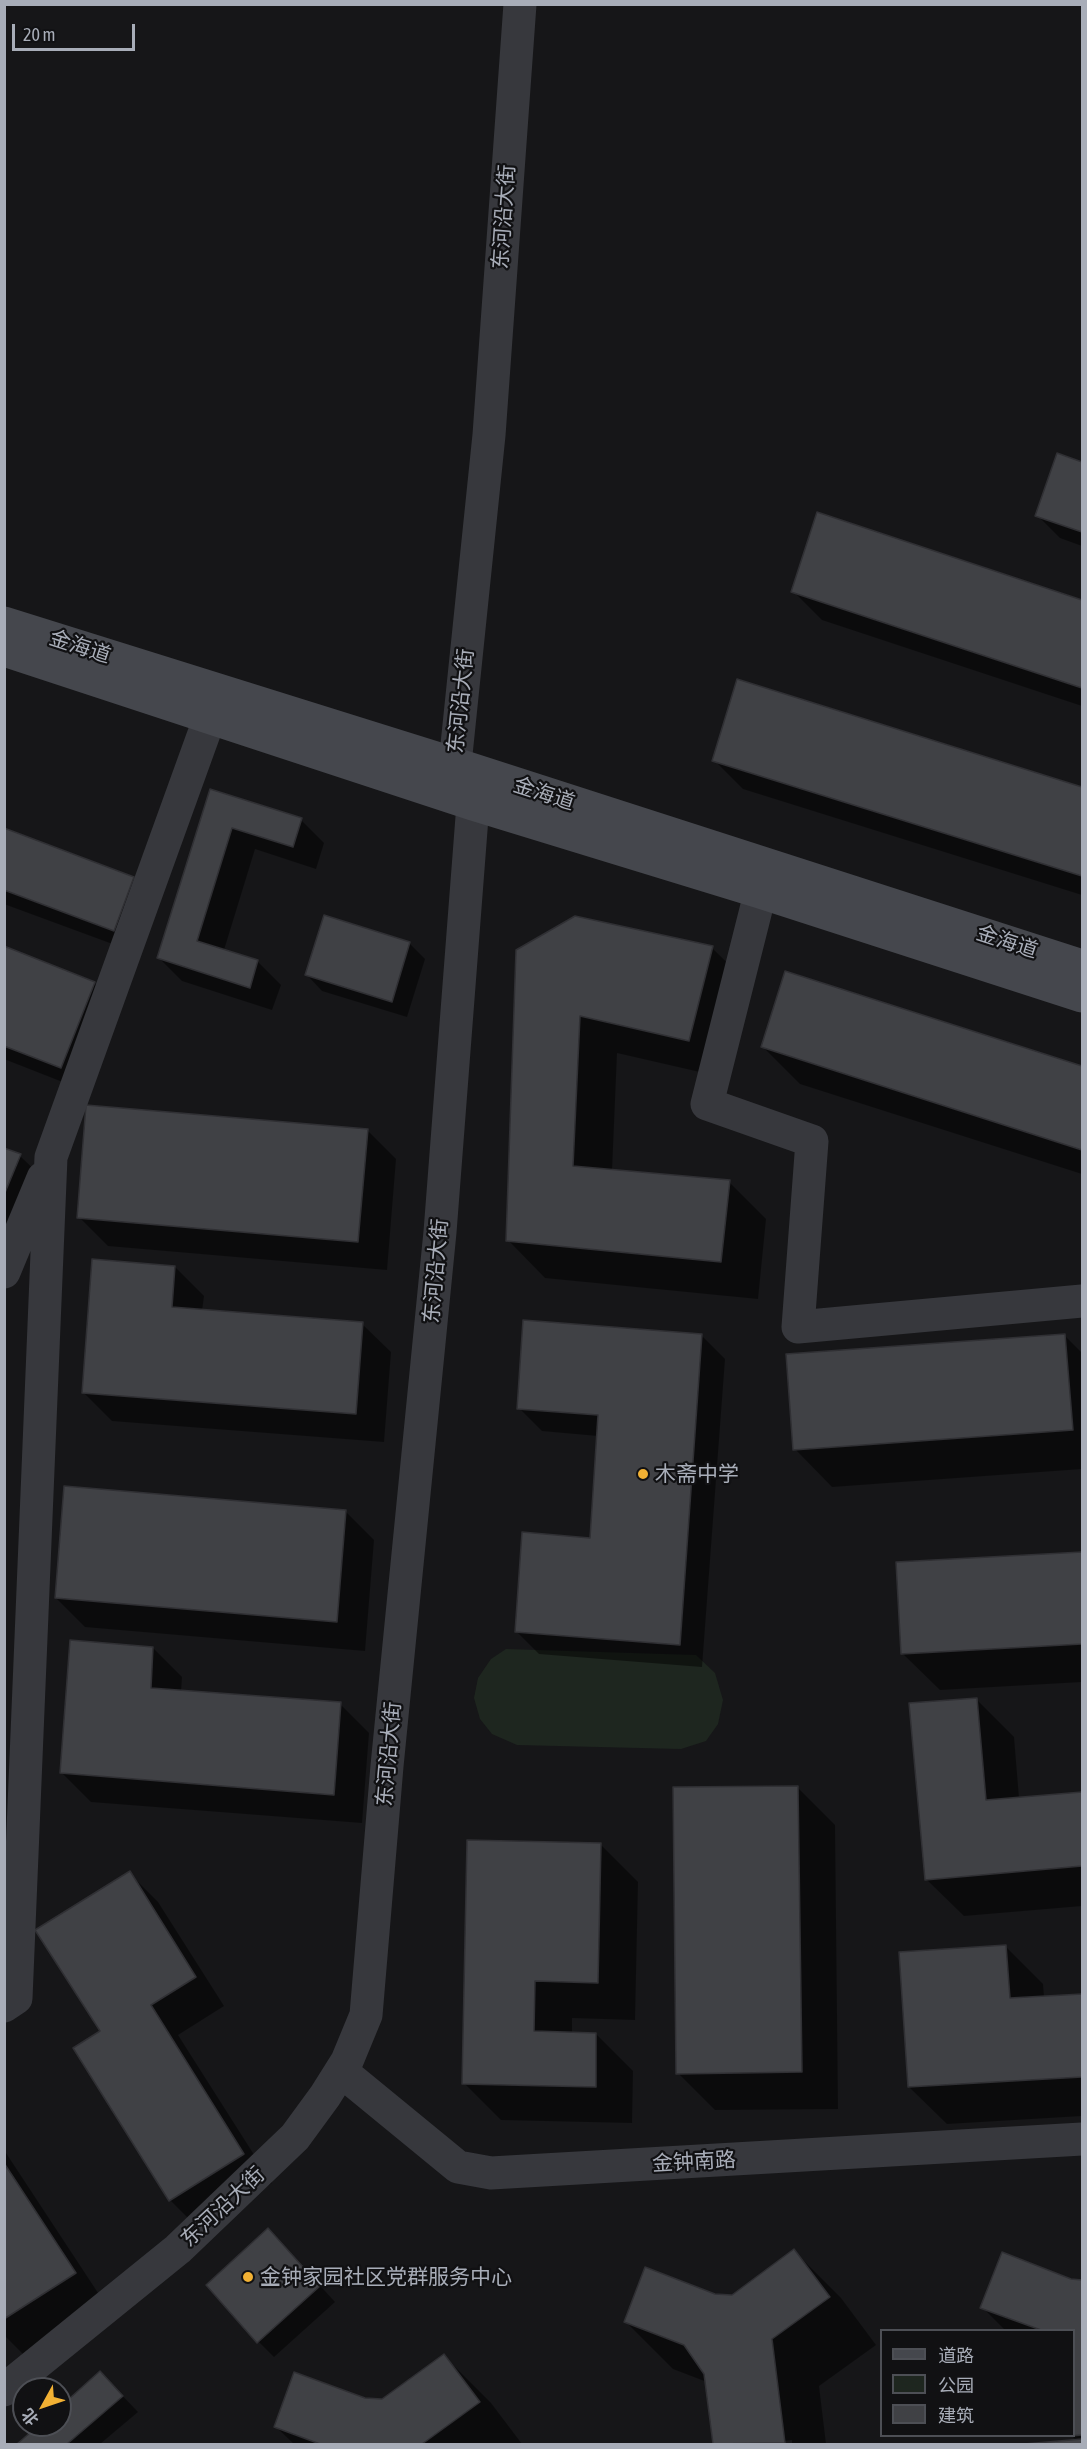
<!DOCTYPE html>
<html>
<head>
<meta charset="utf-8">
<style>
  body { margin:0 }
  #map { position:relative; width:1087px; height:2449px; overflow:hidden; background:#161618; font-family:"Asap Condensed","Noto Sans SC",sans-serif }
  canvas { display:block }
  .frame { position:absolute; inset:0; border:6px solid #a8adb8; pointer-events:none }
  .legend { position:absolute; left:880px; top:2329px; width:195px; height:108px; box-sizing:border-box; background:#111113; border:2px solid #4d4f55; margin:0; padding:8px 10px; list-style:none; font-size:18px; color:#a8adb8 }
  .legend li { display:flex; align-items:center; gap:12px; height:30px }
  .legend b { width:30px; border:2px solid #4d4f55 }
  .north { position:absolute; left:12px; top:2377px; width:60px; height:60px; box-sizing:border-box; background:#111113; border:2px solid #4d4f55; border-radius:50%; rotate:230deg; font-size:16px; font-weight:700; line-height:24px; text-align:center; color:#a8adb8 }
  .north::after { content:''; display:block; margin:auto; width:21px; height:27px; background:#f2b134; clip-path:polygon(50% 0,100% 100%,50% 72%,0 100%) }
  .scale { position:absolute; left:12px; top:24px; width:123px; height:27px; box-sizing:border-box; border:3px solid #a8adb8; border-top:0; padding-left:8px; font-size:18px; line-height:21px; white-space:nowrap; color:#a8adb8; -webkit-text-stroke:4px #111113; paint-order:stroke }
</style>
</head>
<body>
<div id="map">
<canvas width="1087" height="2449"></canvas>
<div class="frame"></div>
<ul class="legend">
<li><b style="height:8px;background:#45474d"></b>道路</li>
<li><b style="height:16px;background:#1e261f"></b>公园</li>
<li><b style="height:16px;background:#404145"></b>建筑</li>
</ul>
<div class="north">北</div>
<div class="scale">20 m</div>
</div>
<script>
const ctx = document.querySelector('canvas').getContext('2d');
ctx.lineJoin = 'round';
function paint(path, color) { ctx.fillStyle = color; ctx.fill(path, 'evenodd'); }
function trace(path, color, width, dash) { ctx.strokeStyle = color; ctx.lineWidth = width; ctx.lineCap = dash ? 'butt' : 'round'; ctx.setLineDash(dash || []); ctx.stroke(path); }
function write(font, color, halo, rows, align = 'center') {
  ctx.font = font + ' "Asap Condensed","Noto Sans SC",sans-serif'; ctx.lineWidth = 4.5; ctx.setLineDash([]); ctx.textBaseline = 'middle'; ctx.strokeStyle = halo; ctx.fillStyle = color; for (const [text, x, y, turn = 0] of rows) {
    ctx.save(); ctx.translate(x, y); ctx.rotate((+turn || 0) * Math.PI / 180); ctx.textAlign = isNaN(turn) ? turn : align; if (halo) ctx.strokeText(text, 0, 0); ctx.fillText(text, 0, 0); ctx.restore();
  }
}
paint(new Path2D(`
  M506,1649L696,1655L715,1673L723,1700L718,1724L706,1741L681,1749L517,1745L492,1734L480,1719L474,1698L478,1678L491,1659Z`), '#1e261f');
paint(new Path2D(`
  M1058,455L1082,463V546L1060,538L1037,515Z
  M818,514L1082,601V706L822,620L793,591Z
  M738,681L1082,788V895L743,789L714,760Z
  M211,791L301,820L324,843L316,869L255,849L224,950L258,962L281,985L272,1010L182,981L159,958Z
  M4,830L133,878L156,901L137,953L4,904Z
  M409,943L425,959L407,1017L322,991L307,975Z
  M4,948L94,983L117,1006L83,1090L4,1059Z
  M712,948L750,985L726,1078L617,1053L612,1171L729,1182L766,1219L758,1299L545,1278L508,1240L517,951Z
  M786,973L1082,1068V1174L800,1084L763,1047Z
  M367,1130L396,1159L387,1270L108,1246L79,1217Z
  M4,1149L20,1156L43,1178L4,1261Z
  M175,1267L204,1296L202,1311L362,1324L391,1352L384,1442L112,1421L83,1392Z
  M1064,1335L1082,1353V1469L832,1487L795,1449Z
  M702,1336L725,1359L702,1667L539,1654L516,1631L591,1539L598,1436L542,1431L519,1408Z
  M345,1511L374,1540L365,1651L85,1627L56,1598Z
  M1082,1553V1682L940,1690L902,1653L898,1563Z
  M153,1648L182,1677L181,1692L340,1704L369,1733L362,1823L91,1802L62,1773Z
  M976,1699L1014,1737L1019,1798L1082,1793V1906L964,1916L926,1879Z
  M797,1787L835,1825L838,2109L715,2110L678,2073Z
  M601,1845L638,1882L635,2020L572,2018V2033L596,2034L633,2071L632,2123L501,2120L464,2083Z
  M129,1873L158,1902L224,2006L178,2035L272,2183L199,2229L170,2200L75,2049L102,2032Z
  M1006,1947L1043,1984L1044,1997L1082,1995V2116L947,2124L909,2087Z
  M4,2150L104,2302L23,2354L4,2335Z
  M284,2246L335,2302L274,2357L259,2342Z
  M794,2251L841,2298L876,2345L819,2386L826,2444H783L792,2443V2440L756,2444H714L707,2382L673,2369L626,2322L715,2295L732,2296Z
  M1071,2280L1082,2281V2444H1039L1077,2441L1072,2436L1074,2330H1005L982,2307Z
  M444,2356L491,2403L522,2444H294L276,2427L364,2400L382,2401Z
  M116,2389L138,2412L100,2444H19L42,2425H60V2409Z`), '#0007');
const building = new Path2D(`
  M1057,453L1082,462V532L1035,516Z
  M817,512L1082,600V688L791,592Z
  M737,679L1082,787V876L712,761Z
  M210,789L302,818L293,847L232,828L197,941L258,960L250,988L157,958Z
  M4,828L134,877L114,931L4,890Z
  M324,915L410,942L392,1002L305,975Z
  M575,916L713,946L689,1041L580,1016L573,1166L730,1180L721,1262L506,1241L516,950Z
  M4,946L95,982L61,1068L4,1046Z
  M785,971L1082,1066V1150L761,1047Z
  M86,1105L368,1129L358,1242L77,1218Z
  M4,1148L21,1154L4,1195Z
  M92,1259L175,1266L172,1307L363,1322L356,1414L82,1393Z
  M523,1320L702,1334L680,1645L515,1632L522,1532L590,1538L598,1415L517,1409Z
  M1065,1334L1073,1430L793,1450L786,1354Z
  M64,1486L346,1510L337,1622L55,1598Z
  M1082,1552V1644L901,1654L896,1562Z
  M70,1640L153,1647L151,1688L341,1702L334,1795L60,1773Z
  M977,1698L986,1800L1082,1792V1866L925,1880L909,1703Z
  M798,1786L802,2072L676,2074L673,1787Z
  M467,1840L601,1843L598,1983L535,1981L534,2031L596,2033V2087L462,2084Z
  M130,1871L196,1977L151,2005L244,2154L169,2201L73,2048L100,2031L35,1930Z
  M1006,1945L1010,1998L1082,1994V2077L908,2087L899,1952Z
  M4,2163L76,2273L4,2319Z
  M268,2228L320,2286L257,2343L206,2285Z
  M794,2249L830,2297L772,2339L785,2443L713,2444L704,2374L684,2345L624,2322L645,2267L715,2294L732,2295Z
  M1002,2252L1071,2279L1082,2280V2435L1070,2436H1074V2330H1041L980,2308Z
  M444,2354L480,2402L422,2444H320L274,2427L294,2372L365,2398L382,2399Z
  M100,2371L123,2396L67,2444H17L39,2425H60V2407Z
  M1082,2439V2444H1024Z`);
paint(building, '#404145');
trace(building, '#303034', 1.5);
trace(new Path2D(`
  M767,866L707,1104L812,1141L798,1327L1082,1301
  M4,1272L43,1178
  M4,2006L16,1998L51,1157L219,692
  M341,2071L458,2167L491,2173L1082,2139
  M4,2390L178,2249L295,2137L325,2096L347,2061L366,2015L387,1766L440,1232L473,804L455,764L489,435L520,4`), '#37383d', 33);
trace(new Path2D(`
  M4,623L455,764L1082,966
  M4,650L473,804L760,892L1082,996`), '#45474d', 33);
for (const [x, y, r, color] of [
  [643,1474,6,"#f2b134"],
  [248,2277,6,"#f2b134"]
]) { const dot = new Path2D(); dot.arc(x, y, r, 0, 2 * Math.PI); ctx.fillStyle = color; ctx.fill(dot); trace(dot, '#111113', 2); }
write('21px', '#a8adb8', '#111113', [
  ["东河沿大街",504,217,-86],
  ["金海道",80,647,18],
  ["东河沿大街",461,701,-84],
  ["金海道",544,794,18],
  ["金海道",1007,942,18],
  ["东河沿大街",436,1271,-85],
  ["东河沿大街",389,1754,-85],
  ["金钟南路",694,2162,-3],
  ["东河沿大街",223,2207,-43]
]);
write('21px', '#a8adb8', '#111113', [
  ["木斋中学",655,1474],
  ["金钟家园社区党群服务中心",260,2277]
], 'left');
</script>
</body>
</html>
